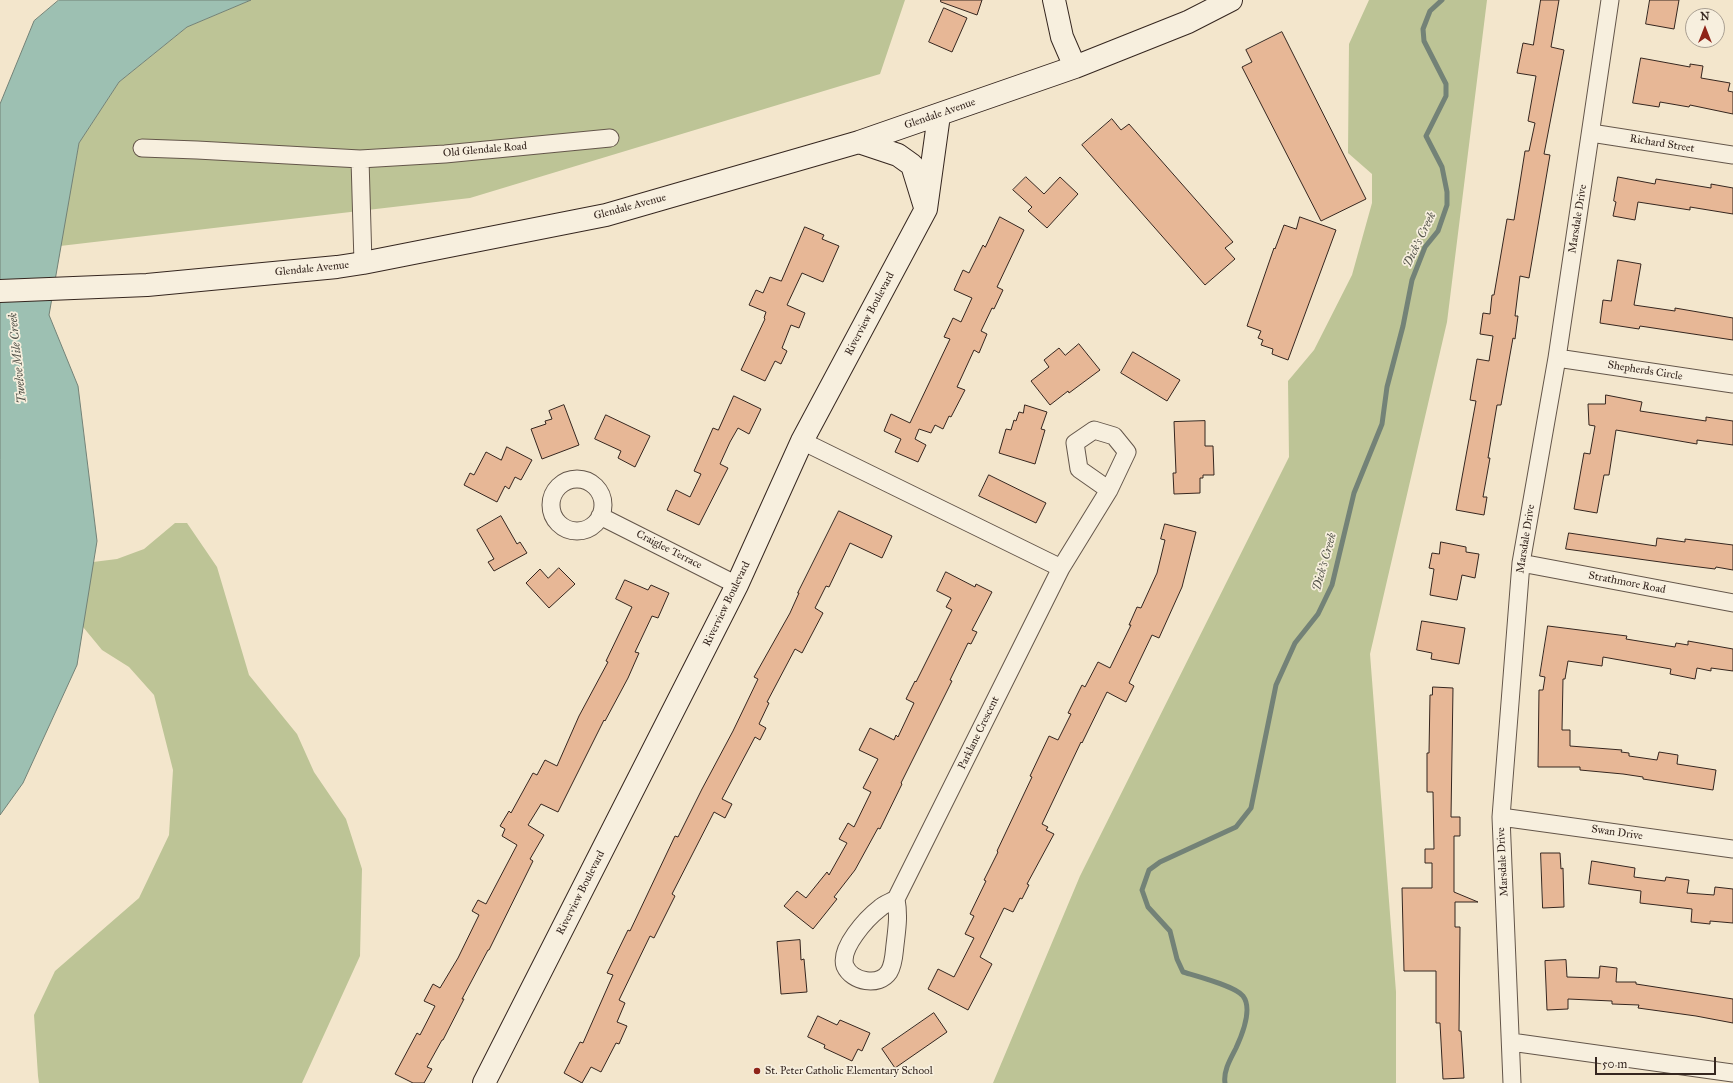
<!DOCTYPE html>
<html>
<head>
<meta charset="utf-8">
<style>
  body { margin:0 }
  #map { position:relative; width:1733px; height:1083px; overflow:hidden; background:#f3e6cc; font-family:"IM FELL Great Primer",serif }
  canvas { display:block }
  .north { position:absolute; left:1685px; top:8px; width:40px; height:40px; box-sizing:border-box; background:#f7efde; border:1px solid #a99f92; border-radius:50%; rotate:0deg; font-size:11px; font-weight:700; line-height:16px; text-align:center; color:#35261f }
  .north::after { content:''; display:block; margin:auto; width:14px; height:18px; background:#8f2418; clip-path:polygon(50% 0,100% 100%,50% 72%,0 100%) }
  .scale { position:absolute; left:1595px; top:1057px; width:121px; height:18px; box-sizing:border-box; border:2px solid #35261f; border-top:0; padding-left:5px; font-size:12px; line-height:14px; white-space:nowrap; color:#35261f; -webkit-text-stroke:3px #f7efde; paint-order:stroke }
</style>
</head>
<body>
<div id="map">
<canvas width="1733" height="1083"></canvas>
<div class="north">N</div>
<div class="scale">50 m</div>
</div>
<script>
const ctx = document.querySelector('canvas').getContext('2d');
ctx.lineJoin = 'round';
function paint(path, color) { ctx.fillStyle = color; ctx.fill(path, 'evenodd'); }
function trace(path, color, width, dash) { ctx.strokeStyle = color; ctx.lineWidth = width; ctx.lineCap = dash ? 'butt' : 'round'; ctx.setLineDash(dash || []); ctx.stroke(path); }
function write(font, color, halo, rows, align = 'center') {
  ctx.font = font + ' "IM FELL Great Primer",serif'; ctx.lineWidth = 3.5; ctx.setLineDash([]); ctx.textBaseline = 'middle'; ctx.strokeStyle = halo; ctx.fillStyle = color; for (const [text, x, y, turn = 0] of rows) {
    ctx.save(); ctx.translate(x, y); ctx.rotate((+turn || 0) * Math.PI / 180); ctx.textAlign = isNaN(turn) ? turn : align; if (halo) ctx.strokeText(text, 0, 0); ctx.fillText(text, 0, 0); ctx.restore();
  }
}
paint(new Path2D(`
  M251,0H905L880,74L470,198L60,246L79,143L119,82L187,27Z
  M1369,0H1487L1447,322L1370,654L1396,992V1083H993L1080,876L1289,457L1288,381L1314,350L1352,275L1372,203V174L1348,153L1349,44Z
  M175,523H187L217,567L249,675L297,734L314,772L346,819L362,869L360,956L302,1083H39L38,1076L34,1015L55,971L139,898L169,835L173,770L154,695L129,667L102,650L74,616L85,563L117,559L144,549Z`), '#bdc496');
const water = new Path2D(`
  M59,0H251L187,27L119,82L79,143L49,315L78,386L97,541L77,665L23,783L0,815V104L34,21Z`);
paint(water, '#9dc0b2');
trace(water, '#738277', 1);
trace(new Path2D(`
  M1225,1083C1223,1071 1231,1058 1236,1048C1242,1035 1253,1009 1243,996C1235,986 1196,976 1183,972L1177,959L1170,931L1148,907L1142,890L1149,870L1160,862L1236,827L1251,808L1276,685L1295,643L1318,614L1332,585L1354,493L1382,424L1387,387L1403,326L1412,280L1425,247L1438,231L1447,205V192L1442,167L1426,136L1446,96V84L1424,41L1423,29L1430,11L1442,0`), '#738277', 5);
const building = new Path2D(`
  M941,0H982L977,15L941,2Z
  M1541,0H1559L1551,47L1564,50L1544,154L1550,155L1529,278L1520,276L1515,316H1518L1515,339L1513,338L1501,405H1497L1488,458H1490L1483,497H1487L1484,515L1456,510L1476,401L1470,400L1477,359L1489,361L1493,336L1480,334L1483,313L1490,314L1492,295H1494L1507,219L1514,220L1525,151H1529L1535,123L1528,121L1536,76L1517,73L1523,43L1533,45Z
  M1650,0H1679L1674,29L1646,24Z
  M944,8L967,18L952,52L929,42Z
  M1282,32L1366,199L1321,221L1242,67L1252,62L1246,50Z
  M1641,58L1690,67V64L1703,66L1701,78L1730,83L1728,91L1733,92V114L1690,105L1689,107L1660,102L1659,107L1633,103Z
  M1112,119L1121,130L1129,124L1233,242L1225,248L1235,259L1205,285L1082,145Z
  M1026,177L1044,194L1060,177L1078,194L1047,228L1028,211L1032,207L1013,190Z
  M1618,177L1655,184L1656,179L1711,188V184L1733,188V214L1690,207V210L1638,202L1635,220L1613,216L1616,202L1614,201Z
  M1000,217L1024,230L997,287L1003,290L994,309L992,308L981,331L987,334L979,353L974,350L957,387L965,390L951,417L949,416L943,429L935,425L931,433L919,429L915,439L926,445L918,462L895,452L901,439L884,431L891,414L910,423L950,339L944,337L953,318L961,322L972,298L954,290L963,270L969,273L983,245L985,247Z
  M1300,217L1336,230L1288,360L1272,354L1273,349L1261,345L1263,340L1258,338L1261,331L1247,326L1274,248L1275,249L1284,225L1296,229Z
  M805,227L824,235L822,239L839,246L823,282L802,273L787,305L805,313L799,328L791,325L782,348L787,351L781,364L775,361L765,381L741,370L765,319L764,318L766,312L749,305L756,290L763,293L770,277L781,281Z
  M1618,260L1641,264L1634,305L1675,311V308L1733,318V340L1640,326L1639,329L1600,323L1603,300L1611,301Z
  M1079,344L1100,370L1069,393L1068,391L1050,405L1031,381L1049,367L1044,360L1059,348L1065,355Z
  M1133,352L1180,380L1167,401L1121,373Z
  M1606,395L1642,402L1640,411L1706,421V417L1733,421V445L1697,440V444L1616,430L1609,475H1604L1597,513L1574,509L1584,453L1590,454L1595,426L1589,425L1588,404H1605Z
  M734,396L761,409L749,434L738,428L730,442L720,464L728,468L699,525L667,510L676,490L690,497L701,474L694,471L713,428L718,430Z
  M564,405L579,445L542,459L531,429L546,424L545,421L552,419L549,411Z
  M1025,405L1047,412L1041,429L1045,430L1035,464L999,453L1006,429L1011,430L1014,420L1016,421L1019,412L1023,413Z
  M606,415L650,436L635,467L618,458L621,451L595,439Z
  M1205,421V446H1213L1214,475H1203V478H1200V493L1174,494L1173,473H1176L1174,422Z
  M507,447L532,460L521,480L515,477L509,489L505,486L497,502L464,485L470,473L474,475L486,452L501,460Z
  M989,475L1046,503L1036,523L979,496Z
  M839,511L892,536L882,558L850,543L829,587L826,586L815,608L823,613L802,653L795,649L767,702L769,703L759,724L766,728L760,740L755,737L722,799L732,804L725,818L714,812L672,894L675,896L654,938L650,936L619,1000L625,1003L617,1022L627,1026L619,1044L616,1043L601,1072L591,1067L582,1083L564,1073L580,1042L583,1043L613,975L607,973L628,930L630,931L675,836L678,837L702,789L733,731L758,679L754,677L790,613L799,593H798Z
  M501,516L517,544L520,542L527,553L494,571L488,562L494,559L477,530Z
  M1165,524L1196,532L1182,587L1159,638L1152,635L1129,683L1134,686L1126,702L1107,692L1082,743L1081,742L1042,824L1048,827L1046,830L1054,834L1027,884L1029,885L1022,899L1020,898L1013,912L1004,908L980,957L992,964L968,1010L928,989L938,969L954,977L974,938L965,934L974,916L970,914L986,881L984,880L998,852L997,851L1032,777L1030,776L1049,736L1058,740L1071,714L1068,713L1082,685L1085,687L1098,662L1110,668L1131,625H1129L1137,607L1141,608L1157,573L1165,540L1161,539Z
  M1569,533L1656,546L1657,538L1685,542V539L1733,545V570L1716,567L1715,569L1675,564L1566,549Z
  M1441,542L1466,547V552L1479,554L1475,578L1462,575L1457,600L1430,595L1434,569L1429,568L1432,553L1439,554Z
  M559,568L575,584L549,608L526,583L540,569L548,578Z
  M946,572L975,587L976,584L992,592L972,630L977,632L971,644L968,643L950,680L952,681L901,783L902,784L880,829L878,828L855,870L834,897L837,899L813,929L784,906L797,891L806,898L827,872L829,875L847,843L839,839L848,823L854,827L871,792L863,788L878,759L859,750L870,728L894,740L896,735L898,737L914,703L906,699L915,681L916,682L952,610L946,607L951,598L937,591Z
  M625,580L648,590L651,585L669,593L658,618L652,616L635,652L639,653L628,678L605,721L604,720L558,812L541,804L528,825L544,835L530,859L533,861L489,950H488L462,999H464L443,1040H442L427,1067L432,1069L424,1083H413L395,1074L417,1033L420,1035L435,1006L424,1001L433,984L440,988L458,958L479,915L472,911L478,900L486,904L517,845L502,836L505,829L500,826L509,811L511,813L533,773L537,775L545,760L557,766L579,716L608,662L606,661L632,607L616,599Z
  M1422,621L1465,628L1459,664L1431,659L1432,653L1417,650Z
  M1548,626L1627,636L1626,639L1675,647L1676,643L1688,645V641L1733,649V671L1711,668V671L1697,668L1695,679L1670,674L1671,669L1603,657L1602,666L1568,661L1565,679H1563L1562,730H1570V746L1622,750L1621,752L1629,753V756L1657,760L1659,752L1678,755L1677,764L1716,770L1713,790L1643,779V777L1623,774L1580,770V767H1538L1539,690H1543L1545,677L1540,676Z
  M1433,687L1453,688L1451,817H1460V836H1454V892L1478,902H1455V927H1460L1459,1031H1461L1464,1078L1443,1079L1440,1023H1436V971H1404L1402,888H1432V863H1425V849H1434L1433,792H1427V753H1429L1430,695H1432Z
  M1541,853H1560L1561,869L1563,868L1564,907L1543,908Z
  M1592,861L1635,868L1634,877L1665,881L1666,877L1689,880L1687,893L1714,895L1715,887L1733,889V923L1710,921V924L1691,922L1692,909L1640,903L1641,891L1589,884Z
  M800,940L801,960L804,959L807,992L781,994L777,942Z
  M1566,960L1567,977L1599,978L1600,966L1617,968L1616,982H1636V984L1733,999V1023L1696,1016L1638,1008L1639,1005L1612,1004V1001L1568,999V1009L1547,1010L1545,961Z
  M934,1013L947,1032L895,1068L882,1049Z
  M818,1016L837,1025L840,1020L870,1033L862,1051L858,1049L852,1061L824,1048L825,1045L808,1037Z`);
paint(building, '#e7b796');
trace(building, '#35261f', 1);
const street = new Path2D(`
  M1591,133L1733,155
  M142,148L197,150L360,159L445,154L610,138
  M360,159L363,263
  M1557,358L1733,384
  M802,441L1061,568
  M551 505a26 26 0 1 1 52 0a26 26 0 1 1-52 0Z
  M600,516L737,585
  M1521,563L1733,603
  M1501,817L1733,849
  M896,899C899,916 897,928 895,945C894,953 894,964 889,972C879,987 852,982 845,966C839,948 867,918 880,908C884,904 891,902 896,899L1061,568L1109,490L1127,452L1114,436L1094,430L1075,443L1079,469L1109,490
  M1511,1042L1733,1073
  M1512,1083L1501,817L1521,563L1557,358L1610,0`);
const secondary = new Path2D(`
  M1054,0L1062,37L1075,67
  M859,142L898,155L912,165L924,204
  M0,291L147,285L337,267L363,263L606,215L859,142L1075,67L1188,22L1231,0
  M484,1083L737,585L802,441L926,209L939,115`);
trace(street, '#64564a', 19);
trace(secondary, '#35261f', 24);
trace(street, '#f7efde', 17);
trace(secondary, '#f7efde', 22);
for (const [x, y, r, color] of [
  [757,1071,4,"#8f2418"]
]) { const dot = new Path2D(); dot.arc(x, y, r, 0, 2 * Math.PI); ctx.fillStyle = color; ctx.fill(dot); trace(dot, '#f7efde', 1.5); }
write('11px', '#35261f', '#f7efde', [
  ["Glendale Avenue",940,114,-19],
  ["Richard Street",1662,144,9],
  ["Old Glendale Road",485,150,-5],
  ["Glendale Avenue",630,207,-15],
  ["Marsdale Drive",1578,219,-81],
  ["Glendale Avenue",312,269,-6],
  ["Riverview Boulevard",870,314,-62],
  ["Shepherds Circle",1645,371,9],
  ["Marsdale Drive",1526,539,-81],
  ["Craiglee Terrace",669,550,27],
  ["Strathmore Road",1627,583,11],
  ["Riverview Boulevard",727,604,-64],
  ["Parklane Crescent",979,733,-64],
  ["Swan Drive",1617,833,8],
  ["Marsdale Drive",1503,862,-93],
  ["Riverview Boulevard",581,893,-63]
]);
write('11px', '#35261f', '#f7efde', [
  ["St. Peter Catholic Elementary School",765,1071]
], 'left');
write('italic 12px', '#54544b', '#f7efde', [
  ["Dick's Creek",1420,240,-64],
  ["Twelve Mile Creek",18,358,-96],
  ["Dick's Creek",1325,562,-74]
]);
</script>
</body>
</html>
